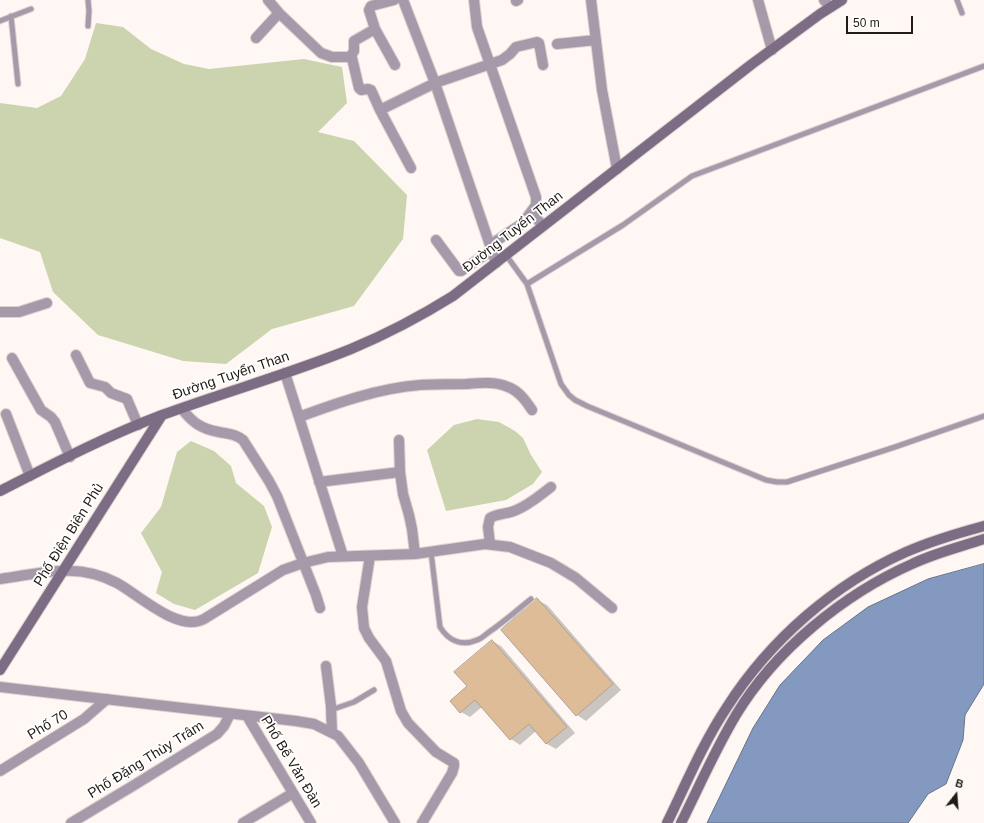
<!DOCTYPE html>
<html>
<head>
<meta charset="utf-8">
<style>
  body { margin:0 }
  #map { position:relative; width:984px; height:823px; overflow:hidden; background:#fef7f3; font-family:Arial,sans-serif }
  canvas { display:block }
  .north { position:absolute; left:936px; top:775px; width:40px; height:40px; -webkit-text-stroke:3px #fff; paint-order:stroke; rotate:17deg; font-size:11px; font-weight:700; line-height:16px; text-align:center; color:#211b17 }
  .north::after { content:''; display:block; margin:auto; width:14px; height:18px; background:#211b17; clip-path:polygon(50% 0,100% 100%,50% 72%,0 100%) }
  .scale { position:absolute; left:846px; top:16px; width:67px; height:18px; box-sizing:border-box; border:2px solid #211b17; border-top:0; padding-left:5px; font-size:12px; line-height:14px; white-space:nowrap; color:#211b17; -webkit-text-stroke:3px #fff; paint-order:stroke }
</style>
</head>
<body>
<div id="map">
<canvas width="984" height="823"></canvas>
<div class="north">B</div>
<div class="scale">50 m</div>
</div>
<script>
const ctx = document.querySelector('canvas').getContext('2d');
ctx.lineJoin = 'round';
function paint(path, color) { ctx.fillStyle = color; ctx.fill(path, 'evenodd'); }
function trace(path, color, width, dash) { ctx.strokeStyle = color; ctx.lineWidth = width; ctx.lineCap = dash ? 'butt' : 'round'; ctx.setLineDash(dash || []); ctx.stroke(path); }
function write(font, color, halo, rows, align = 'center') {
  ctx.font = font + ' Arial,sans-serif'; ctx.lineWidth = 3.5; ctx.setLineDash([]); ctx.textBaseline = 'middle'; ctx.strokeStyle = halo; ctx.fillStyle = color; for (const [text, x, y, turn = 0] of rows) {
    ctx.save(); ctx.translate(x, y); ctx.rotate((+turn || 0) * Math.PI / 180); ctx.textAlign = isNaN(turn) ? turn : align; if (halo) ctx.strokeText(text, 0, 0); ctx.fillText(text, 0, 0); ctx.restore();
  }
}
paint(new Path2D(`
  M96,23L123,27L151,49L184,64L209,69L304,59L342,67L347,103L318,132L354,141L407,195L403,239L354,306L272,329L226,364L183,361L98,335L53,292L40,252L0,238V103L37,108L61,96L85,59Z
  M477,419L499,422L515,431L523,438L531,455L542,472L533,484L506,500L446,511L427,450L454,425Z
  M191,441L214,451L231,466L236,483L264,506L272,527L258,573L195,610L174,604L156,593L162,572L141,533L161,507L177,452Z`), '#cbd4ae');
const water = new Path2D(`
  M984,564V684L965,715L963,740L946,784L928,794L908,823H707L753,728L780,685L823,640L868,607L928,579Z`);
paint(water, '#8499c0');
trace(water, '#66738d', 1);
paint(new Path2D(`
  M537,600L547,605L621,690L586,721L577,715Z
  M492,641L501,646L575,733L556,749L547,744L536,731L520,745L511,739L483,706L470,717L461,712L468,686Z`), '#0003');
const building = new Path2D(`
  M537,598L613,684L576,716L501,630Z
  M492,640L567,727L546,744L529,724L510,740L475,700L460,713L450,701L467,686L454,672Z`);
paint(building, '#dfbc98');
trace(building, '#aea193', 1);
const lane = new Path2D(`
  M88,0L89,11L88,26
  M957,0L962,13
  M11,16L18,84
  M0,21L31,9
  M506,255L527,284L623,225L692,176L984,66
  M527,284L561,384L569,395L575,400L587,406L766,480L777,482H787L895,447L984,416
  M431,552L440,627C448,640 461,647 477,640C481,639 485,635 489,632C504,622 517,610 531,599
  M331,710L354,702L374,690`);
const street = new Path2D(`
  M268,0L279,13L321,53L332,57H348L352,58L359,88L361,90L368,89L371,90L380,110L411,168
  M394,0L371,6L369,10L375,29L395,65
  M403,0L435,83L496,263
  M474,0L477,27L536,197V205L523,223L490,245
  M591,0L602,90L617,169
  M758,0L772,50
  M824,0L830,7
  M516,1L518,0
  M256,38L279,13
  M557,44L596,40
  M350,57L354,51V41L375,29
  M380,110L435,83L502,60L510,54L516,47L537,42L539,43L543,65
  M532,213L543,226
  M436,240L459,271H461L492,250
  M0,312H19L47,303
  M76,355L90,383L105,387L111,393L127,399L138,425
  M12,358L41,410L51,417L55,422L70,457
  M285,373L343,556
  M182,409C192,422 201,429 219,432C229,434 235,434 243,440L269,481L277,496L316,595L320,608
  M6,414L30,476
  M299,417C337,403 379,388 420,385C435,384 451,384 466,384C479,383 496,381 508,387C519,391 526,401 532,410
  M399,440L400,472
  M319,482L400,472L403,494L409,515L412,529L415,554
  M490,544L488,527L490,518C497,514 506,514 514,511C528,506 539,496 551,487
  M370,556L362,607L364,628L369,638L386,661L401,711L408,723L436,752L454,763V766L452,773L422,823
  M0,579C42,573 78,562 117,583C139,595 179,633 204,619L283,570L303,563L328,557L415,554L485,544L510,547L551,563L576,578L612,608
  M326,666L331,706L332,733
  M0,687L296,721L314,724L338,736L359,763L395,823
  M247,716L311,823
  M0,771L84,719L107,699
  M71,823L131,787L217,734L224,726L230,714
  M243,823L293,793`);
const secondary = new Path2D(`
  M0,491C53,464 106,436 162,415C225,392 289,374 351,349C387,334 421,316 453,296L752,64L820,14L842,0
  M0,670L162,415
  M667,823C686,784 703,743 727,707C770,640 834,584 906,552C931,541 958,533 984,526
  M681,823C699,787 715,750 736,715C775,650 844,594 912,564C935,553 960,547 984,539`);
trace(lane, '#dbd4d0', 7);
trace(street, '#dbd4d0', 12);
trace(secondary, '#dbd4d0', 12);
trace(lane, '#a599aa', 5);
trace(street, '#a599aa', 10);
trace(secondary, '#7c6c84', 10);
write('14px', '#211b17', '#fff', [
  ["Đường Tuyển Than",513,232,-38],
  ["Đường Tuyển Than",231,376,-19],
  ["Phố Điện Biên Phủ",69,535,-58],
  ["Phố 70",48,725,-31],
  ["Phố Đặng Thùy Trâm",146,760,-32],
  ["Phố Bế Văn Đàn",291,762,59]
]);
</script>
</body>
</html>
